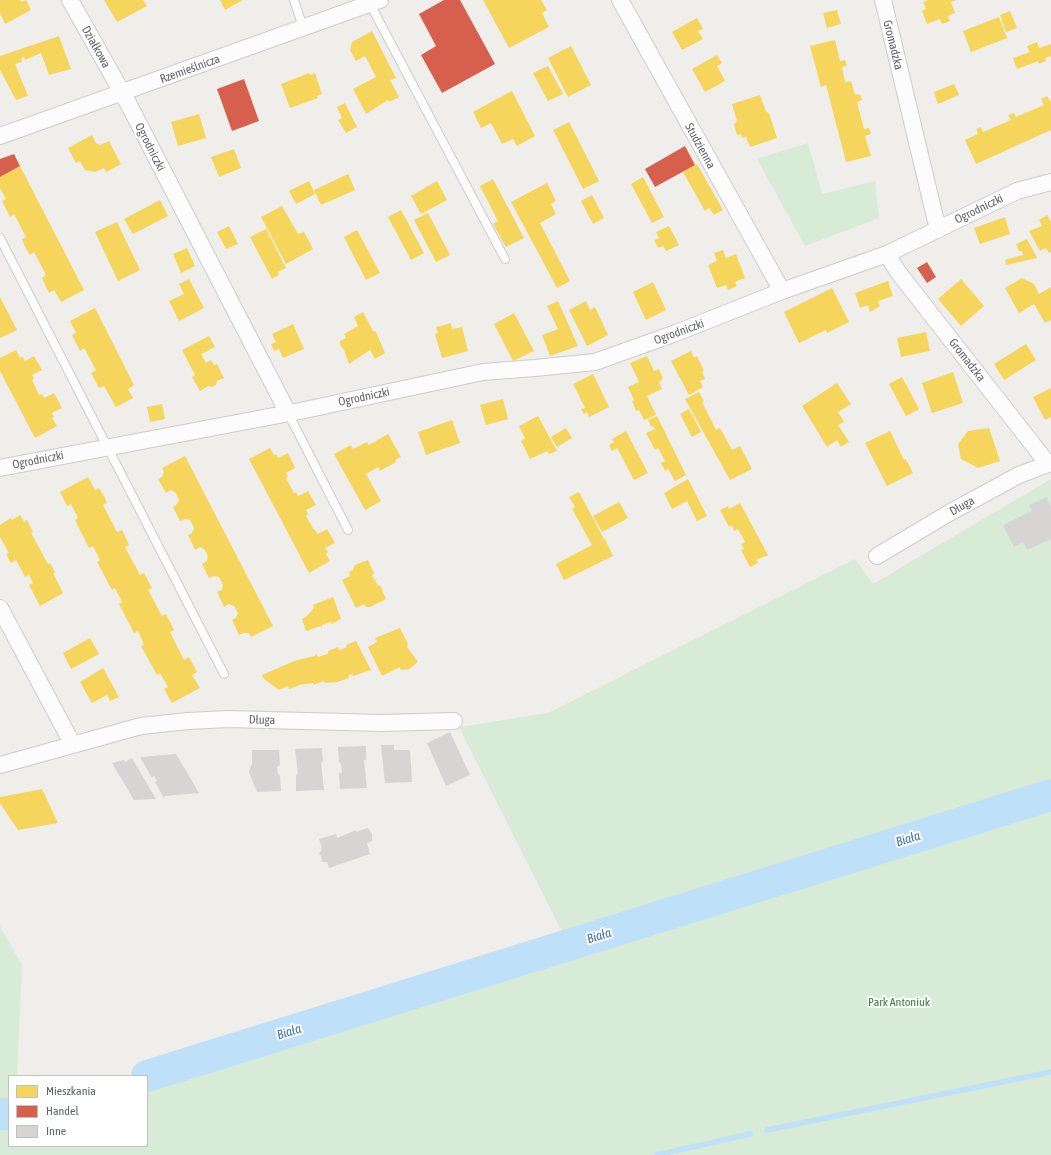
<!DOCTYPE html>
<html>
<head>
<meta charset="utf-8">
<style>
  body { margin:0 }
  #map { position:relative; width:1051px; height:1155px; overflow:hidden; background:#efeeea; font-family:"Asap Condensed",sans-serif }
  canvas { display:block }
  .legend { position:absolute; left:8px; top:1075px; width:140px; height:72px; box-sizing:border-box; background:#fff; border:1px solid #bfc1c3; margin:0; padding:5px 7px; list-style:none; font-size:12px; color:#5f6368 }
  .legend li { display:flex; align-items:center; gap:8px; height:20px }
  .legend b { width:20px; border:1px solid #bfc1c3 }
</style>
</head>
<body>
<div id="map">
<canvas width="1051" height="1155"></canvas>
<ul class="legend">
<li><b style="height:11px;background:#f6d55c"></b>Mieszkania</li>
<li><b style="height:11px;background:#d6604d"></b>Handel</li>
<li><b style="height:11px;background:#d6d5d3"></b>Inne</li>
</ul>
</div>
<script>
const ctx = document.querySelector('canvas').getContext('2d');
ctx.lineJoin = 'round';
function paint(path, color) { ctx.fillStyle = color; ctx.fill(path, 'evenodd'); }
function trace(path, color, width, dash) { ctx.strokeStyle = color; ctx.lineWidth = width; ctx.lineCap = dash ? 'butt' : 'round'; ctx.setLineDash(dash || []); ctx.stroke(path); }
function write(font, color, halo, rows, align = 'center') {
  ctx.font = font + ' "Asap Condensed",sans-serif'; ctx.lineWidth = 4; ctx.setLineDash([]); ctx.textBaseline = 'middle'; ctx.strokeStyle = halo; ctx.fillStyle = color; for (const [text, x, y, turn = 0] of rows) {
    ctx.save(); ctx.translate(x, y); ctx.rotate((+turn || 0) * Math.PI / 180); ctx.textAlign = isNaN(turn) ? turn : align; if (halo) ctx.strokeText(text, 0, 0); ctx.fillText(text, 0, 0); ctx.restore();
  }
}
paint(new Path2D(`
  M808,143L822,194L875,181L879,218L805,246L757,159Z
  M1051,479V786L565,938L459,727L548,713L855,559L873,584Z
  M1051,795V1155H0V1118H9V1146H147V1080Z
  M0,926L22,965L17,1076H9V1104L0,1103Z`), '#d8ebd6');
paint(new Path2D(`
  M0,0H20L21,2L26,0L31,10L5,24L0,13Z
  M104,0H143L147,6L117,22Z
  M220,0H243L225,10Z
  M483,0H541L547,10L542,13L549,27L509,48Z
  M929,0H957L951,2L955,13L948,16L950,21L942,24L940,19L927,24L922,11L926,9L923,2Z
  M837,10L841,24L827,28L823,13Z
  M1010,11L1017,28L1006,32L1000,15Z
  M999,17L1007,38L971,52L963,31Z
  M697,18L703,29L698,31L703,39L682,50L672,32Z
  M372,31L396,78L390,80L399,97L389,102L388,100L366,114L353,89L376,77L365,56L356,61L350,50L352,42Z
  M59,36L71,69L49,75L41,53L25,60L24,57L21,58L22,62L15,64L28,96L16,100L0,70V56Z
  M835,40L840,61L845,60L847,66L842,67L845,82L851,81L855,95L860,94L862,100L857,102L864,129L869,128L871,134L865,136L871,156L846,162L826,85L821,87L810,46Z
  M1037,42L1039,48L1051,44V56L1045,58L1046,61L1039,64L1038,61L1017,69L1013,58L1030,52L1027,46Z
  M571,46L591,85L568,97L548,58Z
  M717,55L722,63L717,66L725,81L705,92L692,69Z
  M548,66L563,94L548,101L533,73Z
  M309,73L310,75L315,73L322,94L317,96L318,98L290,108L281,84Z
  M954,84L959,95L938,104L934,92Z
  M512,91L535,136L517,146L513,139L502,144L491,123L481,128L473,112Z
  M760,95L766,112L769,113L777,138L750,147L746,137L742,138L741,134L737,135L734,124L737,121L732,104Z
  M1047,96L1051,102V130L976,164L965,140L978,134L976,129L981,127L983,132L1011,120L1008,115L1014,113L1016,117L1044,105L1041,99Z
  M345,103L357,127L346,133L338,120L342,118L337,107Z
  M199,114L206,138L178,146L171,122Z
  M569,122L599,181L583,189L553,130Z
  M92,135L96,143L100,145L109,141L121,164L106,172L104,168L95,172L85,170L80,161L76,163L68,148Z
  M234,149L241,168L219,177L211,157Z
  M697,164L723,210L714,215L709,208L705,211L683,172Z
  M20,166L84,290L61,302L54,290L49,293L42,278L46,275L34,252L30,255L25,247L22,239L26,237L14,214L10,217L2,201L6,199L0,188V177Z
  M348,174L355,190L321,205L314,190Z
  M643,177L664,217L652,223L631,184Z
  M493,179L524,238L506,247L493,224L498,221L480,186Z
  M309,181L315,194L296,204L289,191Z
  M437,181L447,200L421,214L411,196Z
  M547,183L556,201L551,204L556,214L540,223L570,281L557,288L511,202Z
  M592,195L604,218L593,224L581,201Z
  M160,200L168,216L133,234L124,219Z
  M282,206L298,234L304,232L313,249L286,264L261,217Z
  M401,210L424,253L411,260L388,217Z
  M428,213L450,255L436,262L414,220Z
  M1047,215L1051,222V252L1049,253L1046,248L1040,251L1029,231L1042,226L1039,220Z
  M1005,217L1010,234L980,244L974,228Z
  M117,222L140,270L118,281L95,232Z
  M229,226L238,244L226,249L217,232Z
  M669,226L679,245L666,251L663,246L658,248L654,240L659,238L656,232Z
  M266,229L286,268L278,272L279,275L272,279L250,237Z
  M357,230L380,273L366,280L344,237Z
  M1027,239L1037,258L1006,265L1005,260L1023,255L1022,251H1019L1016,244Z
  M187,248L195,266L181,273L173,254Z
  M723,250L726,258L736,254L745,278L735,282L737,286L728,290L726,285L717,288L708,265L717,261L714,253Z
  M1022,278L1034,284L1039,294L1051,287V320L1045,323L1034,304L1019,313L1005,288Z
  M189,279L204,308L179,321L169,301L184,294L179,284Z
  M961,279L984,306L961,326L938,299Z
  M888,281L893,296L878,301L880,306L870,312L868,305L860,308L855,293Z
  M653,282L666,310L646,320L633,292Z
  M832,288L849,322L827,333L826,330L799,343L784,312Z
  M0,297L17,330L0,338Z
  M558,301L578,346L550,356L542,335L558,329L547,306Z
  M586,301L590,310L595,307L608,335L587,346L569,310Z
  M95,308L134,385L128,389L133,398L116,407L104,386L99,388L91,373L96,370L84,348L80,351L72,335L76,333L70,321Z
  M363,312L373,331L376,332L385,353L375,359L370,350L349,364L344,350L340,345V341L346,338L344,334L358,326L354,317Z
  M514,313L534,351L513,361L494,324Z
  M451,323L452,329L462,327L468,351L442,358L435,334L438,333L436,327Z
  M293,324L304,349L283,358L279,349L274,351L271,344L276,342L272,334Z
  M926,332L930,351L901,357L897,338Z
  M209,336L215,347L201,354L206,363L211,360L214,365L217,364L224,378L217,381L216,385L212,387L208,386L200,391L192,377L195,375L182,350Z
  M1026,344L1036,360L1004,380L994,364Z
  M16,350L20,358L22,356L25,361L34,356L42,370L32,375L34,379L32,380L39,395L42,394L44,398L54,393L62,408L52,413L54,417L52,418L57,426L35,438L0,371V358Z
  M691,351L694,358L697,356L704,371L702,372L705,379L700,381L703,387L689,395L671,361Z
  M647,356L654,371L659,369L663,379L659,382L662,389L647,396L656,415L644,420L639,410L636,411L632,401L634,400L628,387L639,382L630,363Z
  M953,372L963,403L932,413L922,383Z
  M593,374L609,407L589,417L587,412L584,414L581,409L585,408L573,384Z
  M902,377L919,409L906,416L889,384Z
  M837,383L851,404L838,412L844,422L838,425L849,442L841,447L837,440L827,447L802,406Z
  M1051,388V417L1045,420L1033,397Z
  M699,392L704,401L702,402L716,430L720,428L732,450L740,446L752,469L730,480L685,399Z
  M503,399L508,419L486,425L480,405Z
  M162,404L165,419L150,422L147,407Z
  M689,409L701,432L692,437L680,414Z
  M538,416L557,451L549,454L547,451L530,459L521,441L525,439L519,426Z
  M657,416L686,475L675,481L668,469L665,471L661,463L665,461L658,448L655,450L646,433L655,429L653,426L651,427L648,420Z
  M452,420L460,443L426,455L418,432Z
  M566,428L572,438L557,447L551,437Z
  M989,428L1000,461L978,468L961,459L958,444L968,431Z
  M626,431L648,473L634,480L617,448L612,451L609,445L614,442L612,439Z
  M890,431L904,460L906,459L913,473L887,486L865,443Z
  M388,434L401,457L395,460L396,462L380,471L378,467L366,474L381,501L365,510L334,454L351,445L353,449L367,442L369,445Z
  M270,448L274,455L276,454L278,458L288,453L295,468L286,473L288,477L286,478L294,493L296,492L298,496L308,491L316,505L306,510L308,514L306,516L314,530H315L318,534L327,529L335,543L325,548L328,552L326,554L330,561L309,573L249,459Z
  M185,456L273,626L251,637L249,633H244L239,635L232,620L236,618L238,613L236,609L234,606L229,604L224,607L217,592L222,590L223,585L219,577L214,576L209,578L202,564L207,561L208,556L204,549L200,547L195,550L188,535L192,533L194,528L190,520L185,519L180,521L173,507L177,504L179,500L175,492L171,490L166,493L158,479L162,477L164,472L162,468Z
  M88,477L95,490L99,488L104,496L107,503L103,505L117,532L122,530L126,538L129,545L125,547L140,575L144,573L152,588L148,590L162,616L166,614L174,630L170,632L184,660L189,657L197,672L192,675L200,688L172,703L164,689L168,687L160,673L157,675L141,646L144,645L138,631L134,633L119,604L122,602L115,588L112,590L97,562L100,560L93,546L89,548L75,520L78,518L71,504L67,506L60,492Z
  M688,479L707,516L697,521L687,501L672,509L664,493Z
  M579,492L604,539L598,542L605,539L613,556L564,580L556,564L592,545L572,509L575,507L569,497Z
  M619,502L628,518L602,532L593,516Z
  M740,503L768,555L756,560L758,563L750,567L741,550L744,549L741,544L745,542L738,529L734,531L732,525L729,527L720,510L728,506L729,509Z
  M20,515L24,522L27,520L33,532L31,533L48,564L50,563L55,572L53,573L63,593L40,606L29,585L33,583L29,575L25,577L16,560L11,563L6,554L9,553L0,537V525L11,518L12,520Z
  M368,560L374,573L372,575L374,580L377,578L375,581L378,586L380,585L386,599L370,607H366L364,604L356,608L342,580L350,576L349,572L353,570L355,565Z
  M333,597L341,619L332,624L331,622L322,625V628L321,626L306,631L302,619L307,616L314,608L313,605Z
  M400,628L408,644L407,647L418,662L409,669L401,670L400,667L382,676L368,647L377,642L375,638Z
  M90,638L99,654L71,669L63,653Z
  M356,641L371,670L353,676L352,674L348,676L349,678L337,682L325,683L324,681L313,685V683L300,685L289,689L288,686L279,690L264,679L262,675L294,661L315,656L316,653L318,657L328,654V651L338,647L339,650L347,647L346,645Z
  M103,668L119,697L110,701L107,695L92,703L80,682Z
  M42,789L58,823L18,830L0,803V797Z`), '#f6d55c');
paint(new Path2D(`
  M444,0H460L495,64L442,93L421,55L436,46L419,14Z
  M244,79L259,121L232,131L217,89Z
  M685,146L695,165L655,187L645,169Z
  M14,154L20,166L0,177V159Z
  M927,262L936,277L927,283L917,268Z`), '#d6604d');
trace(new Path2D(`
  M767,1130L1051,1072
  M657,1155L750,1134`), '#bfe0f9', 5.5);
trace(new Path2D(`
  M147,1076L1051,795
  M0,1114H9`), '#bfe0f9', 32);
paint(new Path2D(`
  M1046,497L1051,507V539L1027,550L1023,542L1014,547L1003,525L1032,511L1029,505Z
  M450,732L470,775L446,786L427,743Z
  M381,745H394V750H410L412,782L385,783Z
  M366,746V760H364L367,788L340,789L339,774L342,772L341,764L339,762L338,747Z
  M322,748L323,762H321L324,790L296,791V775L298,773L295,749Z
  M252,750H279L280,765L277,767L278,774L280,776L281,791L257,792L249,772L252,763Z
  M176,754L199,793L165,796L164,798L155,782L157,781L154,776L152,778L140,757Z
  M132,758L156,799L134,800L112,763L124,760L125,762Z
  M368,828L372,834V841L367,843L370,854L329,868L327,862H322L321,855L319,854L322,848L319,839L336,834L337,838L356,830V832Z`), '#d6d5d3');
const service = new Path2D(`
  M294,0L303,27
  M370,4L505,259
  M0,238L224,674
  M288,413L348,530`);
const minor = new Path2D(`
  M70,0L128,103L288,413
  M620,0L782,291
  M883,0L938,230
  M0,136L380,0
  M887,254L898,272L1048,464
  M0,468L300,411L483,372L535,368L595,362L676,333L782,291L887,254L1017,191L1051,182
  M877,556L949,513L1019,475L1051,463
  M0,608L73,745
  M0,765L141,726L188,721L228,719L382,723L454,721`);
trace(service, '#cbcccc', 10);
trace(minor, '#cbcccc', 18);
trace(service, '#fdfcfc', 8);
trace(minor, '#fdfcfc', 16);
write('12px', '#5f6368', '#fff', [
  ["Gromadzka",893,45,76],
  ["Działkowa",96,47,61],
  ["Rzemieślnicza",190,69,-20],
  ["Studzienna",700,146,61],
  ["Ogrodniczki",150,147,63],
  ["Ogrodniczki",979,209,-26],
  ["Ogrodniczki",679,332,-20],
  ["Gromadzka",967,360,52],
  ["Ogrodniczki",364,397,-12],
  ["Ogrodniczki",38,460,-11],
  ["Długa",962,506,-29],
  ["Długa",262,720,1]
]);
write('12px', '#348238', '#fff', [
  ["Park Antoniuk",899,1002]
]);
write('italic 13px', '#4174aa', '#fff', [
  ["Biała",908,839,-17],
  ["Biała",599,936,-17],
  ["Biała",289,1032,-17]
]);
</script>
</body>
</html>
